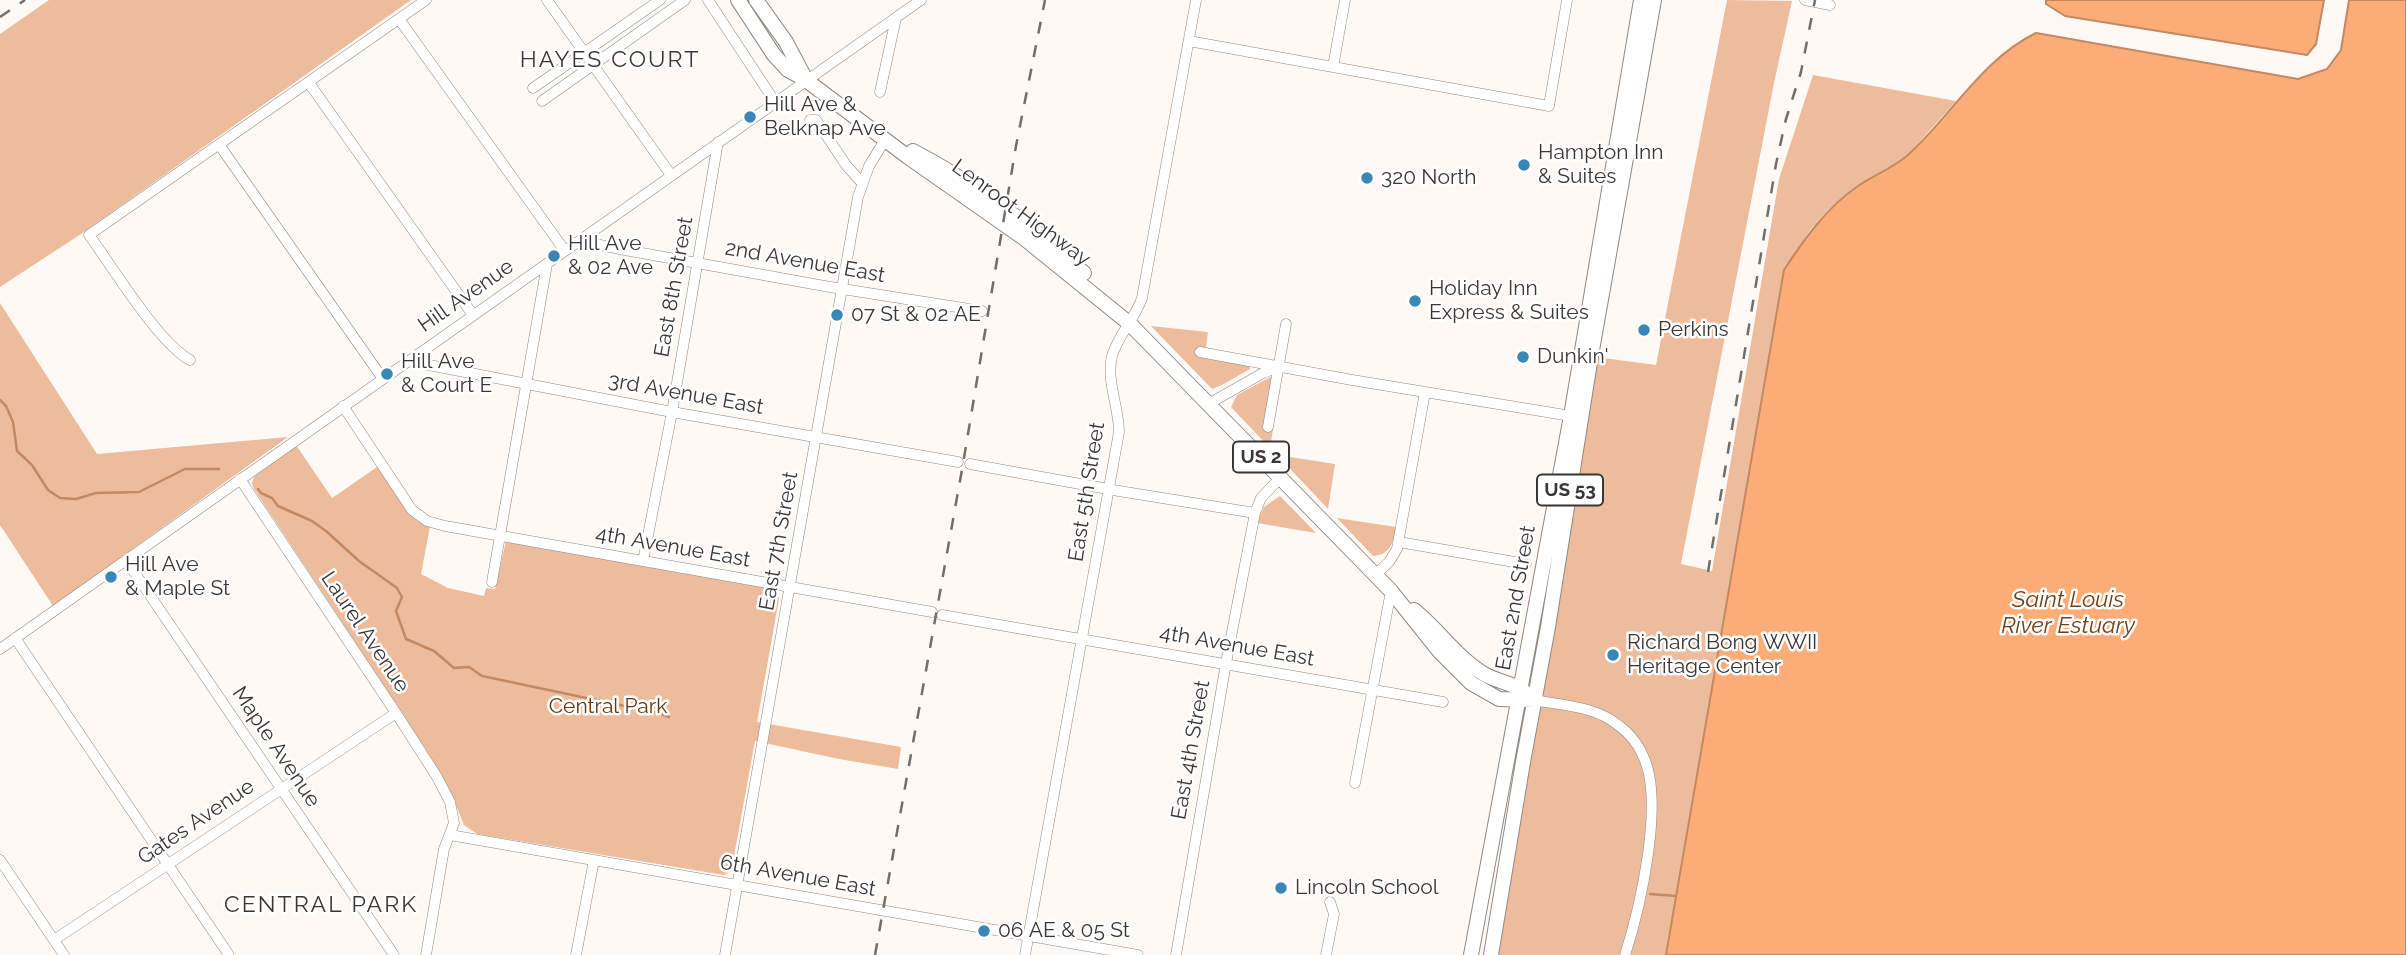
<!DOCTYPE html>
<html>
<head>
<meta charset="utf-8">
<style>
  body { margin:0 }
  canvas { display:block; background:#fff9f5 }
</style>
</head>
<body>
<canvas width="2406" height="955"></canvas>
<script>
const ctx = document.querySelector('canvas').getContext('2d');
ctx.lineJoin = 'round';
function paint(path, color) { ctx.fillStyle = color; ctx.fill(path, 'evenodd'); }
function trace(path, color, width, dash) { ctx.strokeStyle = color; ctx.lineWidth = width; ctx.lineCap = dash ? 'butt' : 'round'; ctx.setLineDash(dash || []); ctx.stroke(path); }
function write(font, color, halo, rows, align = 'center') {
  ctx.font = font + ' Raleway,sans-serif'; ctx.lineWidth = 5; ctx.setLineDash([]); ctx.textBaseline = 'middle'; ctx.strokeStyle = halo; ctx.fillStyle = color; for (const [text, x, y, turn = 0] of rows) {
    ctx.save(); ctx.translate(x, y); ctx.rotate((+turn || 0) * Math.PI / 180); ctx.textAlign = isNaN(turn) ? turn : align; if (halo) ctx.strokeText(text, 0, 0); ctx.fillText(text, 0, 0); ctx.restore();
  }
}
paint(new Path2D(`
  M49,0H411L81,234L0,287V34Z
  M1727,0L1792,1L1774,83L1681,564L1712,571L1779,179L1813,75L1956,101L1906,157L1857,186L1828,210L1810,230L1784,270L1666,955H1494L1596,357L1656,365Z
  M0,303L97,454L288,437L53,606L0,525Z
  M1151,326L1208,332L1206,347H1199L1198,355L1249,365L1250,369L1222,385L1212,389Z
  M1272,376L1265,427L1273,429L1270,448L1231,407L1237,395Z
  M296,445L332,498L380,465L417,521L430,526L421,574L448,588L484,596L486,588L495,589L506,541L772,589L777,592L779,599L757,722L901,747L898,769L839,759L755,741L732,867L731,871L724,875L477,834L464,825L451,793L425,748L254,489L252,483L254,477Z
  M1277,455L1335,464L1328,509Z
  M1280,496L1316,533L1257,523L1264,507Z
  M1337,518L1396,527C1394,542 1390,555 1373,556Z`), '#edbc9d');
const water = new Path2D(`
  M2046,0H2324L2316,44L2307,55L2065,16L2046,4Z
  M2349,0H2406V955H1666L1784,270C1805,238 1826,208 1858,186C1874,175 1893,168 1908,155C1951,116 1982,59 2036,33L2298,79L2327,69L2341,50Z`);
paint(water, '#fcad77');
trace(water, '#c28963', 2);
trace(new Path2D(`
  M0,400L6,406L13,422L17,451L32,465L48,490L60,498L76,499L96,493L139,492L185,469H219
  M258,489L261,493L272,498L278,506L312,521L326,531L359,561L397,588L402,597L396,611L406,639L434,651L454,668L469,667L482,676L658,713L669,717
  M1650,894L1676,896`), '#c28963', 2.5);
const minor = new Path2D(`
  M547,0L671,175
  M708,0L775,102
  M1805,0L1830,5
  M399,19L565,251
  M1189,41L1549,106L1567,0
  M1333,67L1345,0
  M309,83L473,315
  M533,88L660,0
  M880,92L896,18
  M542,101L685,0
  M810,120H816L846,165L862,183
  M220,146L383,379
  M583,239L595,244L625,250L830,287L982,311
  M1200,352L1352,380L1571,416
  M190,360C159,344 112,266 89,235L426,0
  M408,361L672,412L958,462
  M1210,403L1263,373L1278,367
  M343,406L412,510L427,521L445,526L932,612
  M1268,427L1286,324
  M970,464L1119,491L1255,513
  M240,479L396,713L437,777L450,802L454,823L444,849L426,955
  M1399,542L1526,564
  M126,560L394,955
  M643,561L672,412L718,142
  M1375,575L1389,562L1397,549L1425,392
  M492,582L547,264
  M942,615L1443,702
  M15,638L229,955
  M0,649L921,0
  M1534,700C1560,705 1589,706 1611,720C1625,729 1637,741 1643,756C1665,801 1640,908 1625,955
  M1355,783L1391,591
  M450,835L1138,955
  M0,860L64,955
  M54,940L396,713
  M576,955L594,860
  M725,955L858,197L869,166L885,140
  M1025,955L1119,432C1119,407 1106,381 1112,356C1118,335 1135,319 1142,298L1196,0
  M1176,955L1226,663L1255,513L1261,498L1281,477
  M1326,955L1334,914L1330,902`);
const highway = new Path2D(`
  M738,0L774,55L788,70L806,80L908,157L1025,239L1130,324L1391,591L1439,651L1471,683L1499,699L1534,700
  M756,0L786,42L806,80
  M913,151C976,184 1032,226 1084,273
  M1414,610C1439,630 1457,658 1484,674C1498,682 1513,683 1525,692
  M1471,955L1571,416L1641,0
  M1491,955L1523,762L1548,627L1591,356L1654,0`);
trace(minor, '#918882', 11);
trace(highway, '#918882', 16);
trace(minor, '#fff', 10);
trace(highway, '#fff', 14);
trace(new Path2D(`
  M0,17L25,0
  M1708,572L1776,164L1786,119L1801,72L1815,0
  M875,955L963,464L1016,146L1045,0`), '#726e6b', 2.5, [12, 12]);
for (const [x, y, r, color] of [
  [750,117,7,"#3986b9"],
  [1524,165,7,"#3986b9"],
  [1367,178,7,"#3986b9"],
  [554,256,7,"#3986b9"],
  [1415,301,7,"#3986b9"],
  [837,315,7,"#3986b9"],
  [1644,330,7,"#3986b9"],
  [1523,357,7,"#3986b9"],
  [387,374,7,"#3986b9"],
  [111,577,7,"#3986b9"],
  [1613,655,7,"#3986b9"],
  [1281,888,7,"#3986b9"],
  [984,931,7,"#3986b9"]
]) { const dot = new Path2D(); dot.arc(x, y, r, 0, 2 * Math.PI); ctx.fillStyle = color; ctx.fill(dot); trace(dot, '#fff', 2.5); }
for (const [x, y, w] of [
  [1261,457,56],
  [1570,490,66]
]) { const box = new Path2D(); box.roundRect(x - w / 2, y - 15.5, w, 31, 5); ctx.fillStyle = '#fff'; ctx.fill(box); trace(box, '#3a3634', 2); }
write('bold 19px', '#3a3634', null, [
  ["US 2",1261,457],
  ["US 53",1570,490]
]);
write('21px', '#3a3634', '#fff', [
  ["Hill Ave &",764,105],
  ["Belknap Ave",764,129],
  ["Hampton Inn",1538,153],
  ["& Suites",1538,177],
  ["320 North",1381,178],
  ["Hill Ave",568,244],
  ["& 02 Ave",568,268],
  ["Holiday Inn",1429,289],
  ["Express & Suites",1429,313],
  ["07 St & 02 AE",851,315],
  ["Perkins",1658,330],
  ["Dunkin'",1537,357],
  ["Hill Ave",401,362],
  ["& Court E",401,386],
  ["Hill Ave",125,565],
  ["& Maple St",125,589],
  ["Richard Bong WWII",1627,643],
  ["Heritage Center",1627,667],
  ["Lincoln School",1295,888],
  ["06 AE & 05 St",998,931]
], 'left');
write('21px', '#3a3634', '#fff', [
  ["Lenroot Highway",1021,213,36],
  ["2nd Avenue East",805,262,10],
  ["East 8th Street",674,287,-80],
  ["Hill Avenue",466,296,-35],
  ["3rd Avenue East",686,394,10],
  ["East 5th Street",1087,492,-81],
  ["East 7th Street",779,541,-80],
  ["4th Avenue East",673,547,10],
  ["East 2nd Street",1516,598,-80],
  ["Laurel Avenue",365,632,56],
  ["4th Avenue East",1237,646,10],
  ["Maple Avenue",276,747,56],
  ["East 4th Street",1191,750,-80],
  ["Gates Avenue",196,822,-34],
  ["6th Avenue East",798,876,10]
]);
write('21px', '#68360e', '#fff', [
  ["Central Park",608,707]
]);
ctx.letterSpacing = '2px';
write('23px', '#3a3634', '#fff', [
  ["HAYES COURT",610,60],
  ["CENTRAL PARK",321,905]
]);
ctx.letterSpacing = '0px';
write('italic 23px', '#713f18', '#fff', [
  ["Saint Louis",2068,600],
  ["River Estuary",2068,626]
]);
</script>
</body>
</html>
